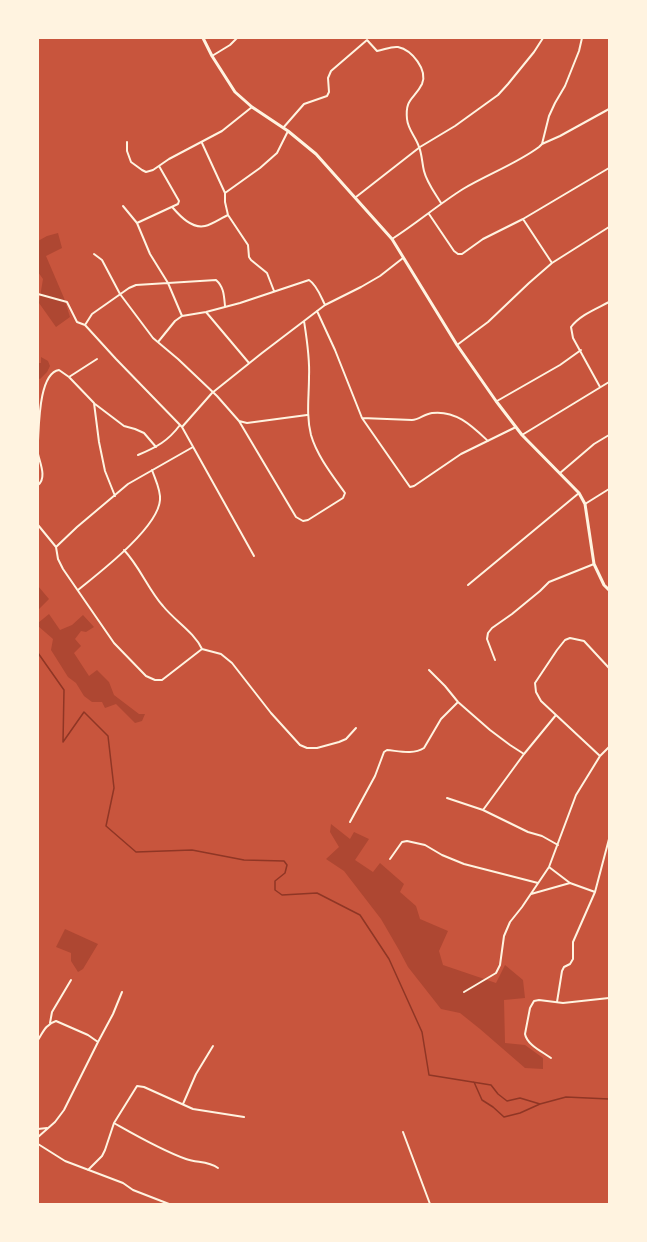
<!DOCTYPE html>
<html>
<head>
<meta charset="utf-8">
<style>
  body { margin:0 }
  #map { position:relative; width:647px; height:1242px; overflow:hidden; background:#c8553d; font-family:"Work Sans",sans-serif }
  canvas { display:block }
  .frame { position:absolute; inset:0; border:39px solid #fff3e0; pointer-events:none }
</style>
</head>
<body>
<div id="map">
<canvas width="647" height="1242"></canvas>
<div class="frame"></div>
</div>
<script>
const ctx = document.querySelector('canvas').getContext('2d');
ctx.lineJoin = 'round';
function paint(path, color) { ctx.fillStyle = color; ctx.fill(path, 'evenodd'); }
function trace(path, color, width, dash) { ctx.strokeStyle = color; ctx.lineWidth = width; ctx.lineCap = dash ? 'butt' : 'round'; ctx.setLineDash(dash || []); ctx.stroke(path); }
paint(new Path2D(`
  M58,233L62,248L46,256L64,298L70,317L56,327L39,303L43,279L38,272V241L47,236Z
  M41,357L48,361L50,366L47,372L40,379L38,378V363H41Z
  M38,586L49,599L38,610Z
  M49,614L60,630L72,625L83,615L94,627L86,632L81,631L75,639L81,646L74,653L89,676L97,670L109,682L114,695L139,714H145L142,721L135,723L116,704L105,708L102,702H92L84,696L76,683L68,677L51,650L53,639L38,626V623Z
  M331,824L350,839L354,832L369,839L355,860L373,872L380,863L404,884L400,892L416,906L420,919L448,931L439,951L443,965L496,983L505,965L523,980L525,998L504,1000L505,1043L525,1045L543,1058V1069L525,1068L480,1029L460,1013L441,1009L408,967L399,950L381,919L344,871L326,859L339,847L330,832Z
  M65,929L98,944L83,969L78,972L71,961V953L56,947Z`), '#ae4732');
trace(new Path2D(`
  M38,653L64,690L63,742L84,712L108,736L114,788L106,826L136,852L192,850L244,860L284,861L287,865L285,873L275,881V890L282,895L317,893L360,915L389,959L422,1032L429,1075L491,1085L498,1094L507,1101L520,1098L540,1104L566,1097L609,1099
  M474,1082L482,1100L493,1107L504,1117L520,1113L540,1104`), '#8f3625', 1.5);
trace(new Path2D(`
  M212,56L230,45L237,38
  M283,128L304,104L327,96L329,92L328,78L331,71L367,40L377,51C384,50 391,46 398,47C412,50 428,70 422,84C414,100 405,98 407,119C408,130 416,137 419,147C422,154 422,163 424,171C427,183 435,193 441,203
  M127,142V151L131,162L142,170L146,172L153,170L169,159L222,131L252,107
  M202,143L225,193V202L228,215L248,245L249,257L251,260L267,273L274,291
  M542,144L560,136L609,109
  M225,193L260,168L277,153L288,131
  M356,197L420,147L455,126L498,95L508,84L534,52L543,38
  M123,206L137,223L150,254L168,283L182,316L206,312L240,303L309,280C317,285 321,297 325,305
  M173,208C180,216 192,229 205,226C213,224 221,218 228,215
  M429,214L454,251L458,254H462L483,239L523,219L609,168
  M523,219L552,263
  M137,223L178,204L179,201L159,166
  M392,239C417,223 439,204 463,189C488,174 516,164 539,147L542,144L549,116L555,103L565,86L579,51L582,38
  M94,254L102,260L120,294L153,338L178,359L217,396L239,421L247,423L307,415
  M38,294L67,302L77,322L85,325
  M317,311L335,350L362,418L410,487L414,486L461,454L516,427
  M206,312L249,363
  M158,342L175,321L182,316
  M457,345L488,322L529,283L552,263L609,227
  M69,377L97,359
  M600,387L573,338L571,327C580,315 596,309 609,302
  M497,401L560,365L581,350
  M95,404L124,426L135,429L144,433L156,447
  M362,418L412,420C419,420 424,414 432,413C456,410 472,426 488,441
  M239,421L296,517L303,521L308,520L343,498L345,493C333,476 317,456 311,435C306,415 309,397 309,377C310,358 307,340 304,321
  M182,427L116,359L85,325L92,314L129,288L136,285L216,280C224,287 224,296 225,306
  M522,435L609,382
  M38,441C39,425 39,373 59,370L69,377L94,403L99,442L105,471L115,496
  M38,454C40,463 47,478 38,485
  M138,455C157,447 168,441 180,425
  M560,473L594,444L609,435
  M585,504L609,489
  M38,525L56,547L58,559L63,569L114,643L146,676L155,680H162L202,649
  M56,547L77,527L128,484L193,447
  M124,550C140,567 148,589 163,606C175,621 194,632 202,649L221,654L232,663L271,713L300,745L307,748H317L339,742L346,739L356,728
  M254,556L182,427L212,393L262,353L325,305L361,287L380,276L403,258
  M468,585L579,493
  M78,590C99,573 158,528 160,500C161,490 155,479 152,470
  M495,660L487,639L488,633L492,628L512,614L540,591L549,582L594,564
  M429,670L445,686L458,702L490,730L510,745L524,754
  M600,756L541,701L536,692L535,683L557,650L565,640L570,638L584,641L609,668
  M447,798L483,810L528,832L542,836L558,845
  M483,810L524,754L556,715
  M350,822L375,776L384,752L387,750C399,751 413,755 424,748L441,719L458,702
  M390,859L402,842L407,841L425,845L442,855L464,864L538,883
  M549,867L570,883L595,892
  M531,894L570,883
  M464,992L496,973L500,965L504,936L510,922L522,907L549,867L576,795L600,756L609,747
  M557,1002L562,971L564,967L570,964L573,959V942L595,892L609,839
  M50,1023L52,1012L71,980
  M38,1040C43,1032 46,1024 56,1021L88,1035L98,1042L64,1110L55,1122L38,1137
  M98,1042L113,1014L122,992
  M551,1058C543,1052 527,1045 525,1034L530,1008L534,1001L539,1000L563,1003L609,998
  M183,1104L196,1074L213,1046
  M114,1123C137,1136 161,1150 186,1159C197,1163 208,1161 218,1168
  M38,1129L47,1128
  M403,1132L430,1204
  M38,1144L65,1161L123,1183L133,1190L169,1204
  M88,1170L102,1156L105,1150L114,1123L137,1086L144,1087L193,1109L244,1117`), '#fff3e0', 2);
trace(new Path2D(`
  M203,38L212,56L235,92L252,107L288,131L316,154L392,239L457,345L496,401L522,435L579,493L585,504L594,564L604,585L609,590`), '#fff3e0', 3);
</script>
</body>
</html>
